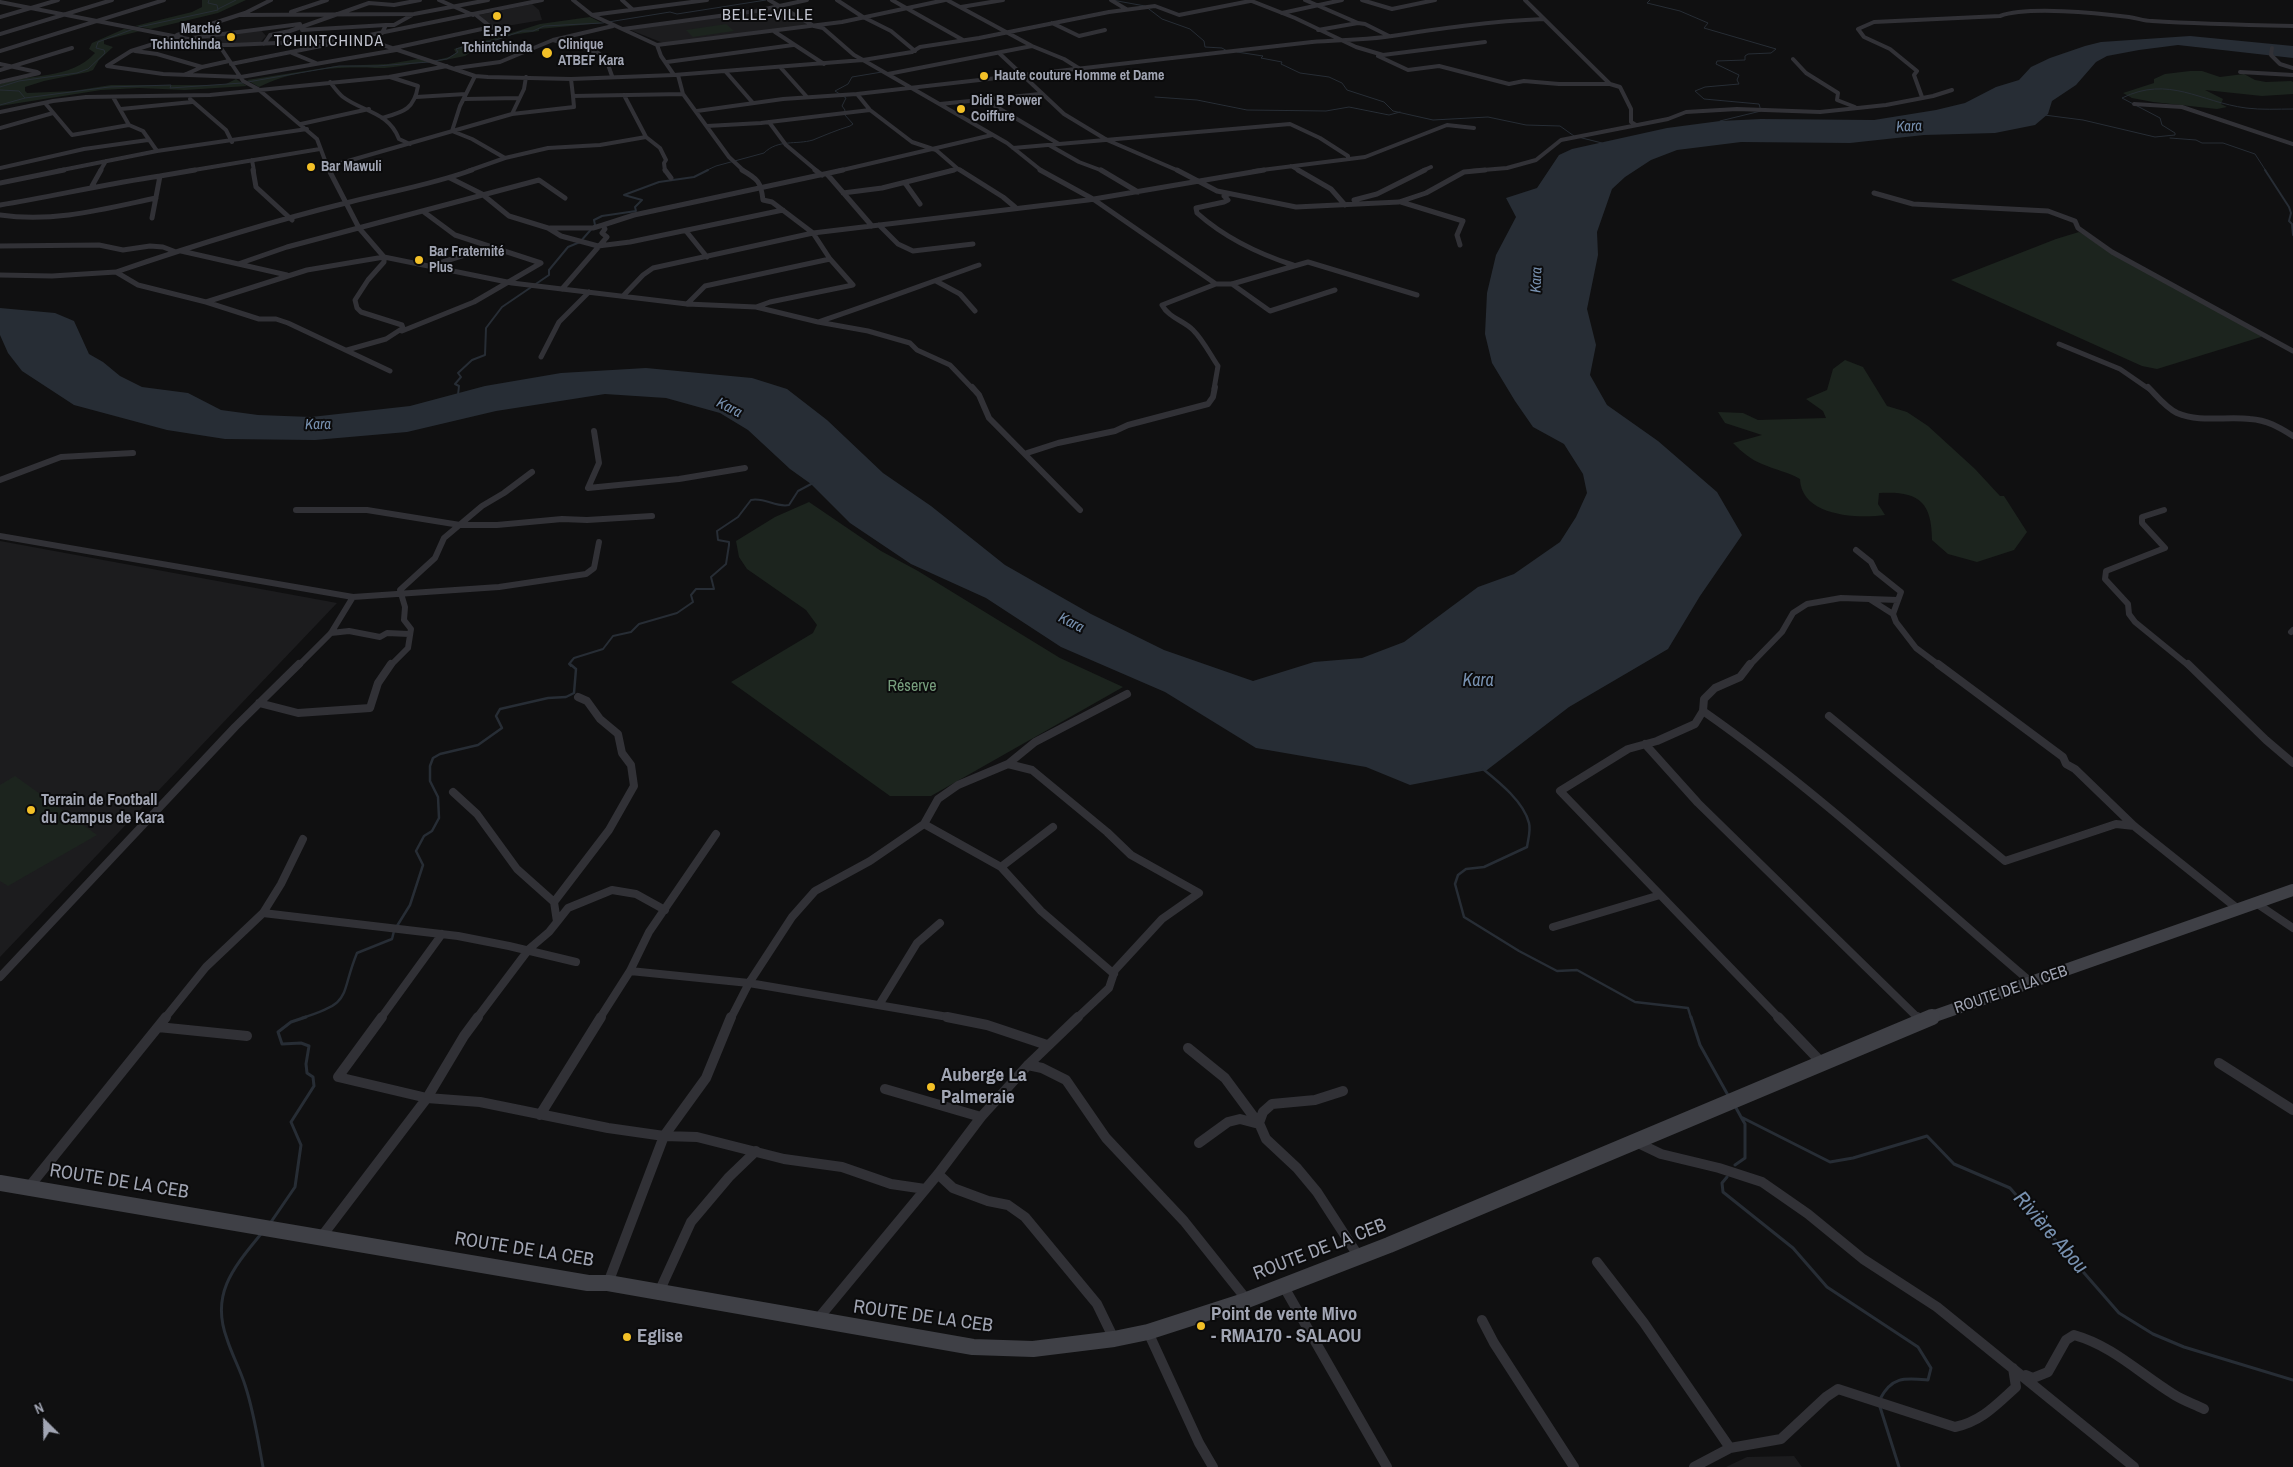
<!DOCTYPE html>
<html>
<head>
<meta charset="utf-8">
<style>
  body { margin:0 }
  #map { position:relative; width:2293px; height:1467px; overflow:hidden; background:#101011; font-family:"Archivo Narrow",sans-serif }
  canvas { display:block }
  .north { position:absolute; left:20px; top:1397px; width:50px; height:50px; -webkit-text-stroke:4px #0b0b0c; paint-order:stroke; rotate:337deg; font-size:14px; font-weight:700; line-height:20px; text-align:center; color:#a1a5b3 }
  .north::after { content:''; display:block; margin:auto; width:18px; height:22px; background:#a1a5b3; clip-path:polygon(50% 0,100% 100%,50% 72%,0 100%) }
</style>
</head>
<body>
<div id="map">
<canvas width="2293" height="1467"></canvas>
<div class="north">N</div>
</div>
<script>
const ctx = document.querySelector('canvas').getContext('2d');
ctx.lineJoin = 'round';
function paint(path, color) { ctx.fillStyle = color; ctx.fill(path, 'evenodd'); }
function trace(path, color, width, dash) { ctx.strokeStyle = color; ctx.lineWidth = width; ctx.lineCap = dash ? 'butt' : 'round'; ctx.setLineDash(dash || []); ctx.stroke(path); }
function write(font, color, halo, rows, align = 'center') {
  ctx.font = font + ' "Archivo Narrow",sans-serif'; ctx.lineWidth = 4; ctx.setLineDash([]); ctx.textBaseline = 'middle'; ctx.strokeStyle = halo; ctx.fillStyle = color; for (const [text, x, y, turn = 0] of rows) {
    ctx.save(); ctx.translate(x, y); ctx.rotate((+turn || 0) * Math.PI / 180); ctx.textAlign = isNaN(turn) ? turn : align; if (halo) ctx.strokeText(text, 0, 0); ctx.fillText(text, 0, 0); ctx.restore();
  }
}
paint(new Path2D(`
  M532,4L539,10L542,20L495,28L479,15Z
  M778,8L811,26L663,43L628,29Z
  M260,29L266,36L260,43L223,44L198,37Z
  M0,541L337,603L0,957Z
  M1794,1456L1802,1467H1726L1747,1457Z`), '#1c1c1e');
paint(new Path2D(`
  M202,0H246L218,13L151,29L135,26L192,12L202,7Z
  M590,17L602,23L539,29V31L511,35L482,45L465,56L440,61L437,60L449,57L456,53L454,49L478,41L489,40L540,24Z
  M726,24L734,31L693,37L686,30Z
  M124,29L140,31L104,40V44L113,47L99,60L93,70L88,72L44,81L25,87V91L27,93L73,91L111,85H215L226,84L236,79L247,86L185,90L139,88L101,90L0,106V84C32,73 70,80 95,53L89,49L92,43Z
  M418,59L429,62C412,63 392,69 375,68C338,66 293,70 259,87L247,80L337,66L388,64Z
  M2190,71H2202L2220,77L2244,74L2255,80L2266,82L2291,81L2293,82V94L2262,96L2205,90L2223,99L2221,104L2227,107L2217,109L2153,102L2132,98L2123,93L2154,83V79L2165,74Z
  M2079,232L2262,335L2261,337L2157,369L2142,366L1951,280L2056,239Z
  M1845,360L1863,367L1887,406L1907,412L1928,426L1975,469L2000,496H2004L2027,532L2014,550L1977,562L1948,554L1932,540C1932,499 1916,491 1879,493L1878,504L1885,515C1857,519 1801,516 1800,479C1788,472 1776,470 1762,464C1750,459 1742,452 1733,443L1762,435L1725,423L1718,412L1743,413L1758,420L1826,418L1823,411L1806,399L1827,390L1833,369Z
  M809,502L881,551L918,571L1060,658L1123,687L931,796H890L731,682L813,633L817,625L806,610L747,569L739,557L736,541L775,517Z
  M15,776L97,835L8,886L0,881V785Z`), '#1c241e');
paint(new Path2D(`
  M2190,36L2293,46V58L2178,45L2139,50L2107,56L2096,62L2076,85L2052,101L2048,114L2035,125L1995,133L1924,135L1850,143L1741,142L1677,150L1651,160L1625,177L1612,189L1597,232L1598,255L1587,309L1596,345L1590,375L1607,405L1658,441L1717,492L1742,535L1700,596L1668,649L1569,707L1487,770L1410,785L1366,767L1256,748L1165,692L1061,647L986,598L911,564L850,523L811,484L790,469L748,430L720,413L666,398L605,394L496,411L407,432L315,440L225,439L167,430L74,405L22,371L8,353L0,335V308L55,313L74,321L89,354L103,362L120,376L142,387L188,393L221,410L258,415L311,417L410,406L485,386L561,373L646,368L752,378L787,389L827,420L883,473L931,506L1005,565L1091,614L1164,650L1253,681L1314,662L1362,658L1404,642L1478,587L1514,574L1560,542L1576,517L1587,493L1583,474L1564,444L1533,427L1515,401L1492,363L1485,334L1487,293L1496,255L1516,217L1506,198L1537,188L1559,155L1572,149L1667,128L1720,121L1761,119L1874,120L1936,110L1965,103L1996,87L2019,80L2031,67L2050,58L2085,46L2101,42Z`), '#272d35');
trace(new Path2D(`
  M1112,0L1145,6L1162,19L1190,29L1204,41L1205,47L1222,48L1227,51
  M1650,0L1647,3L1680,11L1708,23L1704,28L1776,49L1771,53L1748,54L1745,56V60L1717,61L1716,64L1739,75L1737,80L1739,84L1705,87L1695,91L1704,99L1759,104L1761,111L1720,121
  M218,9L236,0
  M1237,52L1263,56L1261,58L1282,62L1281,64L1300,73L1329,77L1342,83L1347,90L1384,102L1393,111L1433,120L1488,117L1526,125L1560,126L1574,136L1602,143
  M434,61L447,59L458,52L456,49L476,43L493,41L522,31H533L544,26L602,23L670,12L677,14L766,0
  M0,87L19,81L77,73L88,69L105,53L104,50L96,48L98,42L139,27L218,10L217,5L208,3L209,0
  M0,90L19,91L25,98L0,105
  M1155,97L1197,100L1247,110L1326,111L1349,107L1389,115L1400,112
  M25,98L109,87L171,85L170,88L242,83L339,66H377L429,62
  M2044,115L2083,120L2155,137L2175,135V133L2162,125L2160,118L2122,98C2169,75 2200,102 2246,108C2261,110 2278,109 2293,109
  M2170,138L2196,140L2202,143H2223L2255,154L2266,171
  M705,171L716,166L764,153C778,139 796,145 813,140C825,135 837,130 850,126L853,124L844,114L845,110L842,106L846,98L835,91L848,84L852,77L882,72`), '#272d35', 1);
trace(new Path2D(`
  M2265,170L2289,207L2291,213L2289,221L2292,224L2293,235
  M458,395L459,386L455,384L461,377L458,373L472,360L485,355L486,328L502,307L549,275V270L568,247L580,242L595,225L594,220L602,216L636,211L635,207L642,200L624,195L659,182L694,177L708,170
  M571,666L569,664L574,658L603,649L613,636L631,632L639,624L677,613L693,602L691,595L696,589H714L711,577L726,564L729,545V542L718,540L717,531L738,517L751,500C765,497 776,508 789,505L798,491L813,483`), '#272d35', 2);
trace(new Path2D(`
  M1483,769C1499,782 1524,802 1529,823C1531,831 1528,839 1527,847L1484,867L1466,869L1458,875L1455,884L1464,917L1519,951L1557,971L1577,970L1635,1002L1688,1008L1691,1018
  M397,926L410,905L423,865L416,851L424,836L432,831L439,818L438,797L430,781V766L433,758L440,754L478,745L502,728L496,716L500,709L548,698L566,697L574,693L576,669L570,664
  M302,1018C354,1002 339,997 357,953L392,939L394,931`), '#272d35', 2.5);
trace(new Path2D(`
  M1691,1017L1700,1045L1729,1097
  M1735,1106L1741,1117L1830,1162L1853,1158L1927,1136L1954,1164L2010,1188L2119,1313L2153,1334L2184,1347L2293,1380
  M1735,1165L1745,1158V1124L1741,1117
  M1727,1177L1722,1183L1723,1192L1793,1248L1827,1287L1918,1347L1931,1368L1928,1380C1905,1378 1892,1376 1880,1399
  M271,1222L295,1187L301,1145L291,1122L314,1086L313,1077L307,1073L306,1064L309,1046L301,1043L282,1044L278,1032L291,1022L306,1017
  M261,1234C234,1267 210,1294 227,1339C232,1355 240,1369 245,1385C254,1412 258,1440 263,1467
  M1880,1407L1899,1467`), '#272d35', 3);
trace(new Path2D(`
  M439,0L473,15
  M573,0L592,15L657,45L842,22L945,0
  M622,0L632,9
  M769,0L814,26L823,28L854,55L863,60L912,52L920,47L979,38L1109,12L1155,6L1179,15L1250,1
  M837,0L863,17L891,31L915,51
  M892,0L963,40
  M947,0L1032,46L1064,59L1080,69
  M1111,0L1126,9
  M1249,0L1295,18L1356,47L1383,55L1485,42
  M1305,0L1358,23L1318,30
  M1362,0L1392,9L1435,0
  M1525,0L1610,84L1620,87L1631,109V122L1636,125
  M0,2L219,45H232L345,40L542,0
  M961,7L1003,0
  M291,12L327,0
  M1282,13L1342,0
  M239,15L414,14L488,0
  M476,15L491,27L500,30
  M592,15L707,0
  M0,17L58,0
  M1052,23L1079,36L1105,30
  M1358,23L1365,24L1389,36
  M386,25H394L412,15
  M623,29L756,11L807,0
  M302,30L386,25L382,33
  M287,32L369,3L394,5L420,0
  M775,32L824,64
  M0,34L112,0
  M177,35L245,13L271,0
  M176,37L131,51L107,66L163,74L241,77L396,50
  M192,38L300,24
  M362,38L475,76L488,77L571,79L674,75L863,60L1007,143L1042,171
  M264,44L270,35L290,31
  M219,45L243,81L258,89L317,139L329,171
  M657,45L661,56L674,75
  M394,48L491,27
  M2272,48L2271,55L2280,64L2293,68
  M0,51L164,0
  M135,51L157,54L202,67
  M292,53L316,63
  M999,53L1064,114L1107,140L1179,171
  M1378,56L1408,70L1439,66L1509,84L1524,81L1559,84H1610
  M1793,59L1806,73L1838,93L1837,100L1855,107
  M667,62L793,45
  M0,64L37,72
  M231,64L326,45
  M456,68L500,62L553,40
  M781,68L807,97
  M0,70L72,48
  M726,72L753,103
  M2240,72L2293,75
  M888,74L1032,46
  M184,75L202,67L229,61
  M678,75L683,94L729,157L744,171
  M475,76L460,106L452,131L472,139L505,158
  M612,76L606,59L597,52L553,40L613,26
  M571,79L573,96L683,94
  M0,82L39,73
  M330,82C334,87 338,93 343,97C363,112 389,112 399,139L410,144
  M624,95L646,137L660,148L666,160L664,163L665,171
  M113,97L129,125
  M416,97L466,94
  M1922,97L1914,75L1917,71L1890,49L1864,37L1858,29L1874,22L2000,16C2028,6 2097,13 2129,17C2137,18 2144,21 2152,21C2199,24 2246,25 2293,26
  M190,99L226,130L232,142
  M465,99L519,98
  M985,100L1059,144
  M45,103L72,135L129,125L143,131L157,151
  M940,104L1040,94
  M2134,104L2182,107L2293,144
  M121,109L192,102
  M697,111L783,99L857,94
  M0,112L53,101L86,97L210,95L389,77L447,66
  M512,114L574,107L573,96
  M382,118C403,112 414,110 418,86L390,77
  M769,122L786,145L817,171
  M301,124L369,109
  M707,126L761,123L870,110
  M0,128L53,113
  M1049,145L1079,162L1103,171
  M1013,148L1290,124L1320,138L1348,156V159
  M252,160L254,171
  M1291,166L1300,171
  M327,167L512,114L524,89L526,77
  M0,168L84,149L148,140
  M958,169L962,171
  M57,171L157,151L307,129
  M100,171L106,161
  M188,171L320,149
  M468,171L505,158L548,148L600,145L646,137
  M838,171L992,135
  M949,171L958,169L936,150L912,142L870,110L857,94L1312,42C1336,40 1361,40 1385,37C1437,29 1491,21 1544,19
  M1254,171L1365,157L1447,125L1474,128
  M1422,171L1431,167
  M1471,171L1507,168L1536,160L1561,140L1668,119L1686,112L1737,109L1820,112L1886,105L1933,96L1952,90`), '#313136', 4);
trace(new Path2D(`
  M253,170L256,187L292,220
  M329,170L359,228L384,257V262L368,280L355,300L357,308L361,312L402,325L403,328L386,339L347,350
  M472,170C431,185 388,192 346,203C269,222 192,246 116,272L138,285L206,302L307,270L384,257L512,283L687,304L756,307L818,322L868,331L910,343L917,350L950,365L973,389
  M665,170L671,178
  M742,170C758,179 761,182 763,200L772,202L813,233L830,259L853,285L770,302L756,307
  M815,170L822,175
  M960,170L1003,197L1015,207
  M1040,170L1093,199L1216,284H1232L1308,262L1417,295
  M1101,170L1138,192
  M1177,170L1217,191L1296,207L1399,202L1426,193L1464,172L1485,170
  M1298,170L1331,189L1345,205
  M827,174L872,226
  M450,178L482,194L509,216L548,228L561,236L598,246L630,242L783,210
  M0,183L64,170
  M905,183L920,204
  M92,186L101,170
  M843,193L882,188L954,170
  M1874,193L1913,204L2048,211L2075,221L2078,228L2112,252L2293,351
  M1229,194L1224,196L1228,200L1224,202L1196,208L1197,213C1224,237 1259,254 1293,265
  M1354,200L1377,194L1425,170
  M1401,202L1463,221L1457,235L1460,245
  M0,205C54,196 106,184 160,176
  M0,215C54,223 104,209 156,198
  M152,218L160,176L195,170
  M879,225L898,244L913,251L973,244
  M550,228H593L603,225
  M686,231L707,257
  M0,246L99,245L123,250L150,246L163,247L176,252
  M181,251L287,275
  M238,264L287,247L539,180L565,198
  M430,266L490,247
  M0,275L52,276L116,272
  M936,281L960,294L975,311
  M1232,284L1270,311L1335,290
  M562,289L607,237L602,233L605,229L603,225L634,215L843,170
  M623,296L643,275L653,268L813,233L1088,200L1264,170
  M206,302L259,319H276L288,323L390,371
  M687,304L705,286L830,259
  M818,322C872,304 925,284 979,265
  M402,331L474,302L541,263L455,235L424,212
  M2059,344L2120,369L2149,389
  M541,357L559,322L589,292
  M1214,389L1218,366C1210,354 1203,340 1193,330C1183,320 1169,318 1162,305L1216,284`), '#313136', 5);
trace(new Path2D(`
  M972,387L979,395L989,418L1080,510
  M2148,387C2157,396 2165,407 2177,413C2200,423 2226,416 2250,419C2267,420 2279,427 2293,436
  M594,431L599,463L588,488L679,479L745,468
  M1027,453L1058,443L1115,431L1128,425L1208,404L1213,397L1215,387
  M0,480L61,457L133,453
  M296,510H367L460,525H497L562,519L587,520L652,516
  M2164,510L2142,517V523L2165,548L2106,571L2105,579L2128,604L2129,614L2135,622L2189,666
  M0,536L353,597L331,633L298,666
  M1856,550L1871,562L1876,572L1901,592L1893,614
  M353,597L499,587L586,574L594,568L599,542
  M1871,600L1893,614L1896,622L1916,648L1940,666
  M2291,632L2293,630
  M331,633L349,631L380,637L387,633L409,634
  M390,666L408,648L411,629L404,620L405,607L400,590L435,558L444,538L482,506L504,493L532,472
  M1749,666L1782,632L1793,613L1807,604L1841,598L1898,600`), '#313136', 6);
trace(new Path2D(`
  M1750,664L1740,677L1715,688L1704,699L1703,711L1695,724L1657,741L1628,749L1560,791L1779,1018
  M1938,664L2063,757L2066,764L2075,769L2134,826L2238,909
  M2188,664L2266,740L2293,763
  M259,703L298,713L370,708L378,683L391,664
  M1703,711C1819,792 1924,891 2032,983
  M1829,716L2005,861L2116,824L2134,826
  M1645,744L1698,803L1918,1018
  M1008,764L1032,770L1107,832L1131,855L1199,893L1162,919L1115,970L1109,988L1077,1018
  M453,792L477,814L517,869L554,902L557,922L549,932L529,949L477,1018
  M924,824L1001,867L1041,911L1114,974
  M1001,867L1053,827
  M554,902L609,830L634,786L631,765L622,753L618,734L600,719L587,701L578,697
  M2256,903L2293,928
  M263,913L458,936L509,946L576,962
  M557,922L568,908L612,890L636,894L665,910
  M1553,927L1660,895
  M630,971L749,983L954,1018
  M0,977L235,727L299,664
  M879,1005L917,943L940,923
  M165,1018L206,967L263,913L281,884L303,839
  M381,1018L442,934
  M600,1018L630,971L649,932L716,834
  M731,1018L749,983L792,917L815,891L870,861L924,824L938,799L958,785L1008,764L1035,742L1127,694`), '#313136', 8);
trace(new Path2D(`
  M382,1017L338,1077L427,1098L480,1102L608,1128L664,1136L608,1283
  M731,1017L706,1078L664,1136L697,1137L784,1159L842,1167L891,1184L925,1189
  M947,1017L987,1025L1047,1045
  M1778,1017L1821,1062
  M1917,1017L1921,1021
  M158,1027L247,1036
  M1188,1048L1225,1078L1259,1124L1240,1119L1228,1122L1199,1143
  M2219,1063L2293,1110
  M1028,1065L1042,1068L1066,1080L1106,1138L1184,1221L1247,1300
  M885,1089L981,1117
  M1343,1091L1315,1100L1272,1104L1263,1112L1259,1123L1266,1139L1297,1168L1317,1192L1359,1257
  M540,1115L601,1017
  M1636,1142L1661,1154L1719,1168L1762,1182L1808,1214L1863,1259L1937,1307L2134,1467
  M938,1174L953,1188L988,1201L1008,1205L1025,1217L1097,1304L1114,1339
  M29,1187L166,1017
  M322,1236L427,1098L464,1036L478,1017
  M1597,1262L1644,1323L1730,1448
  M1284,1287L1387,1467
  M659,1292L691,1222L729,1177L756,1151
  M817,1320L938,1174L981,1117L1028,1065L1078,1017
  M1482,1320L1494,1343L1574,1467
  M1148,1332L1199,1443L1213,1467
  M2026,1375L2033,1378L2048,1372L2066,1340L2074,1335C2113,1346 2139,1373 2173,1394C2182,1400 2194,1404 2204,1409
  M1694,1467L1730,1448L1781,1439L1826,1397L1838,1389L1955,1427C1982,1421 1996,1405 2016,1387L2013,1368`), '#313136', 10);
trace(new Path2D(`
  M1929,1018L2293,890`), '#3f4046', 12);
trace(new Path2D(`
  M0,1183L588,1283H608L973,1347L1033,1349L1114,1339L1148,1332L1247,1300L1389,1245L1932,1017`), '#3f4046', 16);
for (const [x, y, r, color] of [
  [497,16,5,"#f3c027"],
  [231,37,5,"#f3c027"],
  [547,53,6,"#f3c027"],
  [984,76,5,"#f3c027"],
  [961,109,5,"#f3c027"],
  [311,167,5,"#f3c027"],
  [419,260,5,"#f3c027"],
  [31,810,5,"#f3c027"],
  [931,1087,5,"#f3c027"],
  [1201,1326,5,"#f3c027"],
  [627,1337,5,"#f3c027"]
]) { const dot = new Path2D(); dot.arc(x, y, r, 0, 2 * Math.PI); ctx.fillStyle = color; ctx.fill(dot); trace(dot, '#0b0b0c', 2); }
write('bold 14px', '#a1a5b3', '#0b0b0c', [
  ["Marché",221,29,"right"],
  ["Tchintchinda",221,45,"right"],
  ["E.P.P",497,32,"center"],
  ["Tchintchinda",497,48,"center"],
  ["Clinique",558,45],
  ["ATBEF Kara",558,61],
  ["Haute couture Homme et Dame",994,76],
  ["Didi B Power",971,101],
  ["Coiffure",971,117],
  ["Bar Mawuli",321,167],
  ["Bar Fraternité",429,252],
  ["Plus",429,268]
], 'left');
write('italic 15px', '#7790af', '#0b0b0c', [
  ["Kara",1909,127,-2],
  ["Kara",1537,280,-88],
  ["Kara",729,408,27],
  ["Kara",318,425,-1],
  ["Kara",1071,623,27]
]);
ctx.letterSpacing = '1px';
write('16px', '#c2c4cf', '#0b0b0c', [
  ["BELLE-VILLE",768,16],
  ["TCHINTCHINDA",329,42]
]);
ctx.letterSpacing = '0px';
write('16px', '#779e7d', '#0b0b0c', [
  ["Réserve",912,687]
]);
write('bold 16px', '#a1a5b3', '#0b0b0c', [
  ["Terrain de Football",41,801],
  ["du Campus de Kara",41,819]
], 'left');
write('16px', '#a1a5b3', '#0b0b0c', [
  ["ROUTE DE LA CEB",2011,990,-19]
]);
write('italic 18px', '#7790af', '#0b0b0c', [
  ["Kara",1478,681]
]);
write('bold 19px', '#a1a5b3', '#0b0b0c', [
  ["Auberge La",941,1076],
  ["Palmeraie",941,1098],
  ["Point de vente Mivo",1211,1315],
  ["- RMA170 - SALAOU",1211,1337],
  ["Eglise",637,1337]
], 'left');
write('19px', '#a1a5b3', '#0b0b0c', [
  ["ROUTE DE LA CEB",119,1182,9],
  ["ROUTE DE LA CEB",524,1250,9],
  ["ROUTE DE LA CEB",1320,1250,-21],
  ["ROUTE DE LA CEB",923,1317,8]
]);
write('italic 21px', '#7790af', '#0b0b0c', [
  ["Rivière Abou",2050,1233,49]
]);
</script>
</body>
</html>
